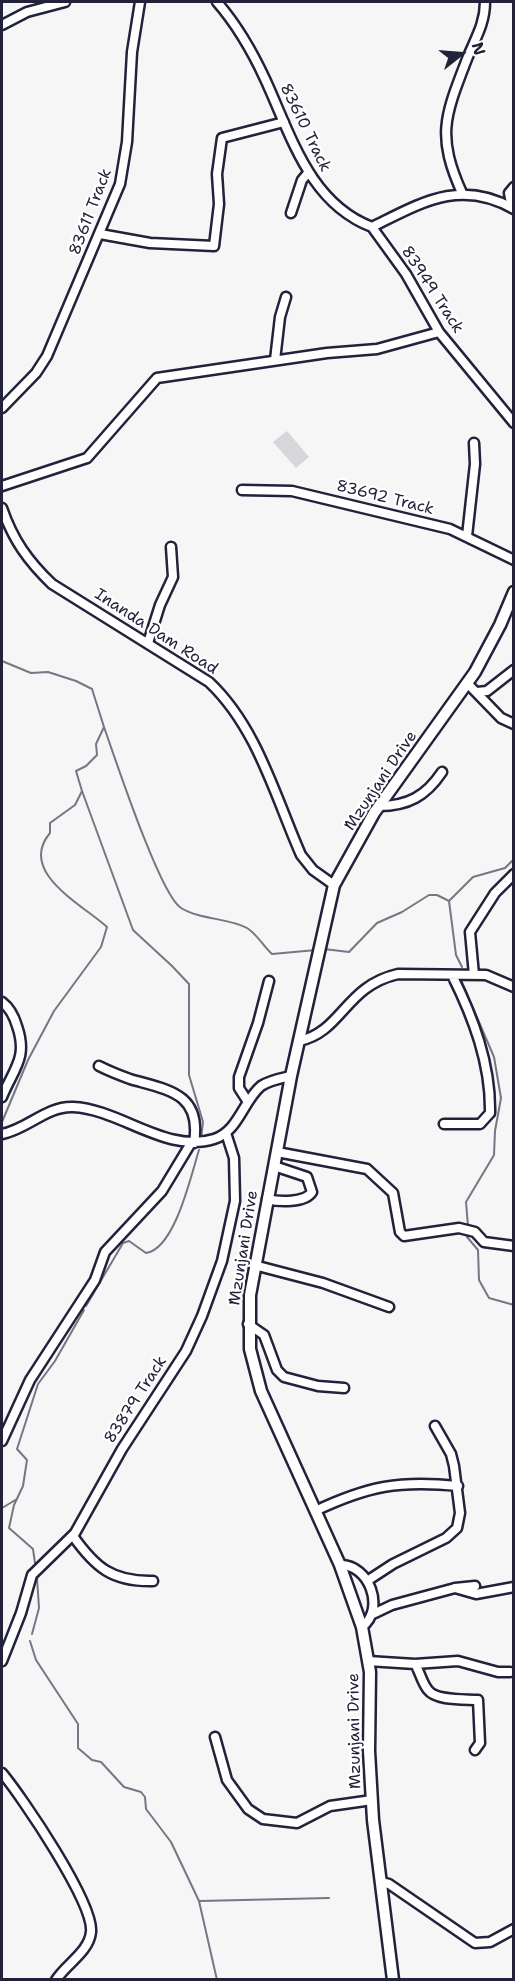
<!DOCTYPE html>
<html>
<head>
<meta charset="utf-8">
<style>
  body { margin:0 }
  #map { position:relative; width:515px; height:1981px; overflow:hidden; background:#f6f6f7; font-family:"Shantell Sans",sans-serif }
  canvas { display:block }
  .frame { position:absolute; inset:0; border:3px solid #22223b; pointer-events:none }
  .north { position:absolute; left:431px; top:24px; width:60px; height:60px; -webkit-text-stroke:4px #fff; paint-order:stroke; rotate:73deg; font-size:16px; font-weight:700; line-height:24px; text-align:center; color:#22223b }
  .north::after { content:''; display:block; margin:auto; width:21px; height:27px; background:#22223b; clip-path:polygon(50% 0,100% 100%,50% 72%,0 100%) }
</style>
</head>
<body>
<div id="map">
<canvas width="515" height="1981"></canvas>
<div class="frame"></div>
<div class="north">N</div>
</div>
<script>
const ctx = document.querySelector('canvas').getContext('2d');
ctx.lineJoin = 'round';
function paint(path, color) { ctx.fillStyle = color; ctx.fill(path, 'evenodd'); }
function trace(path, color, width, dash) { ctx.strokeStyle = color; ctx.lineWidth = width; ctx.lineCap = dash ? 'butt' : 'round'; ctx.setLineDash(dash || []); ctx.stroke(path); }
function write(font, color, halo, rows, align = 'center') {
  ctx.font = font + ' "Shantell Sans",sans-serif'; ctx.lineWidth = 4.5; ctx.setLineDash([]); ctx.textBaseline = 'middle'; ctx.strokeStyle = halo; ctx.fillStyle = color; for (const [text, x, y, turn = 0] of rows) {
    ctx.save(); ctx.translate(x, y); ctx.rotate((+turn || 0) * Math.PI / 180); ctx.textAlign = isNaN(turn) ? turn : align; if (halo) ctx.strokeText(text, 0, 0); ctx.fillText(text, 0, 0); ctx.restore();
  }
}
paint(new Path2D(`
  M287,431L309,457L296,468L273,442Z`), '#d7d7db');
trace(new Path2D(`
  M2,661L31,673L48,672L76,681L92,689L104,727L96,744L97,755L86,766L76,771L82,791L75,805L50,823V833C17,872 83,905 107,927L101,947L54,1011L28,1060L2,1122
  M104,727C115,758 160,895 181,908C201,920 229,918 247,928C258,935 263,946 272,954L316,950
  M82,791L133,930L172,966L189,984V1075L203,1122L201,1139
  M449,901L456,955L462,967
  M324,949L349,952L377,923L402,912L429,895H437L449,901L473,877L505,868L514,859
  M461,980L494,1057L501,1098L495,1131L494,1155L466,1202L468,1226
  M468,1234L467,1237L478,1250L479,1280L489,1298L514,1305
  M86,1306L123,1243L129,1241L146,1253C175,1249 191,1175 199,1150
  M2,1508L17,1499
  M35,1563L33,1549L9,1528L14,1505L23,1486L27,1460L17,1449L38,1384L55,1361L84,1310
  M32,1634L39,1608L37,1578
  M30,1641L36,1660L78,1724V1748L92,1760L101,1762L124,1787L141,1792L145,1797L146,1809L171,1842L199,1901L217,1980
  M200,1901L329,1898`), '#767685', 2);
const minor = new Path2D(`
  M217,2C237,25 252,51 265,79C291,135 309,203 372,227C421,203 460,178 514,209
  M2,25L27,12L65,2
  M462,193C436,135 445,116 467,59C475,39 485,24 485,2
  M512,208L509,193L514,187
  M291,213L302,180L308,173
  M372,227L406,274L439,332L514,423
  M100,234L150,243L214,246L219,204L217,174L222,138L284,122
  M275,360L280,317L286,297
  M2,408L36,373L47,356L120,184L127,142L132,52L140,2
  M2,486L87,458L157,378L327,353L377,349L439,332
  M242,490L292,491L450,529L514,560
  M2,508C13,540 28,561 52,584L209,682C257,727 275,796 301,855L313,870L334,885
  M467,536L475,464L474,443
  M148,643L160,605L173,577L171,547
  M468,684L501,718L514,724
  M477,692L487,691L514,670
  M379,806C408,806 426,796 442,772
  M474,975L470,932L495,893L514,874
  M2,1002C10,1008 14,1016 17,1026C28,1058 14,1068 2,1097
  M299,1041C342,1032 345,986 398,974L486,975L514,987
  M99,1066C109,1071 119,1075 130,1079C168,1090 202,1093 194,1143
  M248,1102L239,1088V1077L258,1023L269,981
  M444,1124H480L490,1113C491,1064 473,1017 452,975
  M2,1134C28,1129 46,1106 73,1107C120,1109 166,1154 214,1139C238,1132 243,1101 261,1086C270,1080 282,1078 291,1076
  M277,1152L367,1169L393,1193L400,1232L404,1236L459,1228L475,1232L484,1242L514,1246
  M267,1199C279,1202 305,1203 312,1192L307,1177L274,1166
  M254,1265L323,1283L389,1307
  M248,1324L264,1335L277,1370L284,1377L318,1386L344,1388
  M2,1441L30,1380L95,1280L105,1252L162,1191L191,1143
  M315,1511C368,1486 399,1480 458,1486
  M73,1536C95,1567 112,1582 153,1581
  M340,1565C369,1564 386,1609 362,1627
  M367,1581L393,1564L446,1538L457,1528L460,1513L454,1466L451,1454L435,1426
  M455,1588L475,1586
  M371,1615L392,1605L455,1588L476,1594L514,1587
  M2,1661L21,1613L32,1575L75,1533L122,1449L186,1351L202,1316L222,1261L235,1201L234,1158L226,1133
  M368,1661L415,1664L458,1661L498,1672H510
  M415,1664C420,1672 422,1683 428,1690C436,1701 465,1699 478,1700L480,1743L475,1750
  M215,1737L227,1780L248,1809L263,1819L297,1823L330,1806L372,1800
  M2,1773C22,1797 94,1903 91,1932C89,1952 66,1964 56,1980
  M381,1882L389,1884L475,1943L490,1942L514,1929`);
const major = new Path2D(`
  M393,1980L373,1820L369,1751L370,1672L362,1627L340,1565L261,1391L250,1349V1295L291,1076L334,885L374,813L475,672L500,625L514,592`);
trace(minor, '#22223b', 13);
trace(major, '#22223b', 15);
trace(minor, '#fff', 8);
trace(major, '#fff', 10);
write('16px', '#22223b', '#fff', [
  ["83610 Track",305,128,64],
  ["83611 Track",91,212,-69],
  ["83949 Track",432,290,57],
  ["83692 Track",385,498,14],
  ["Inanda Dam Road",156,632,33],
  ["Mzunjani Drive",381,781,-56],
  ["Mzunjani Drive",244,1248,-81],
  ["83879 Track",136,1400,-57],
  ["Mzunjani Drive",355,1731,-91]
]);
</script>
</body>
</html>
